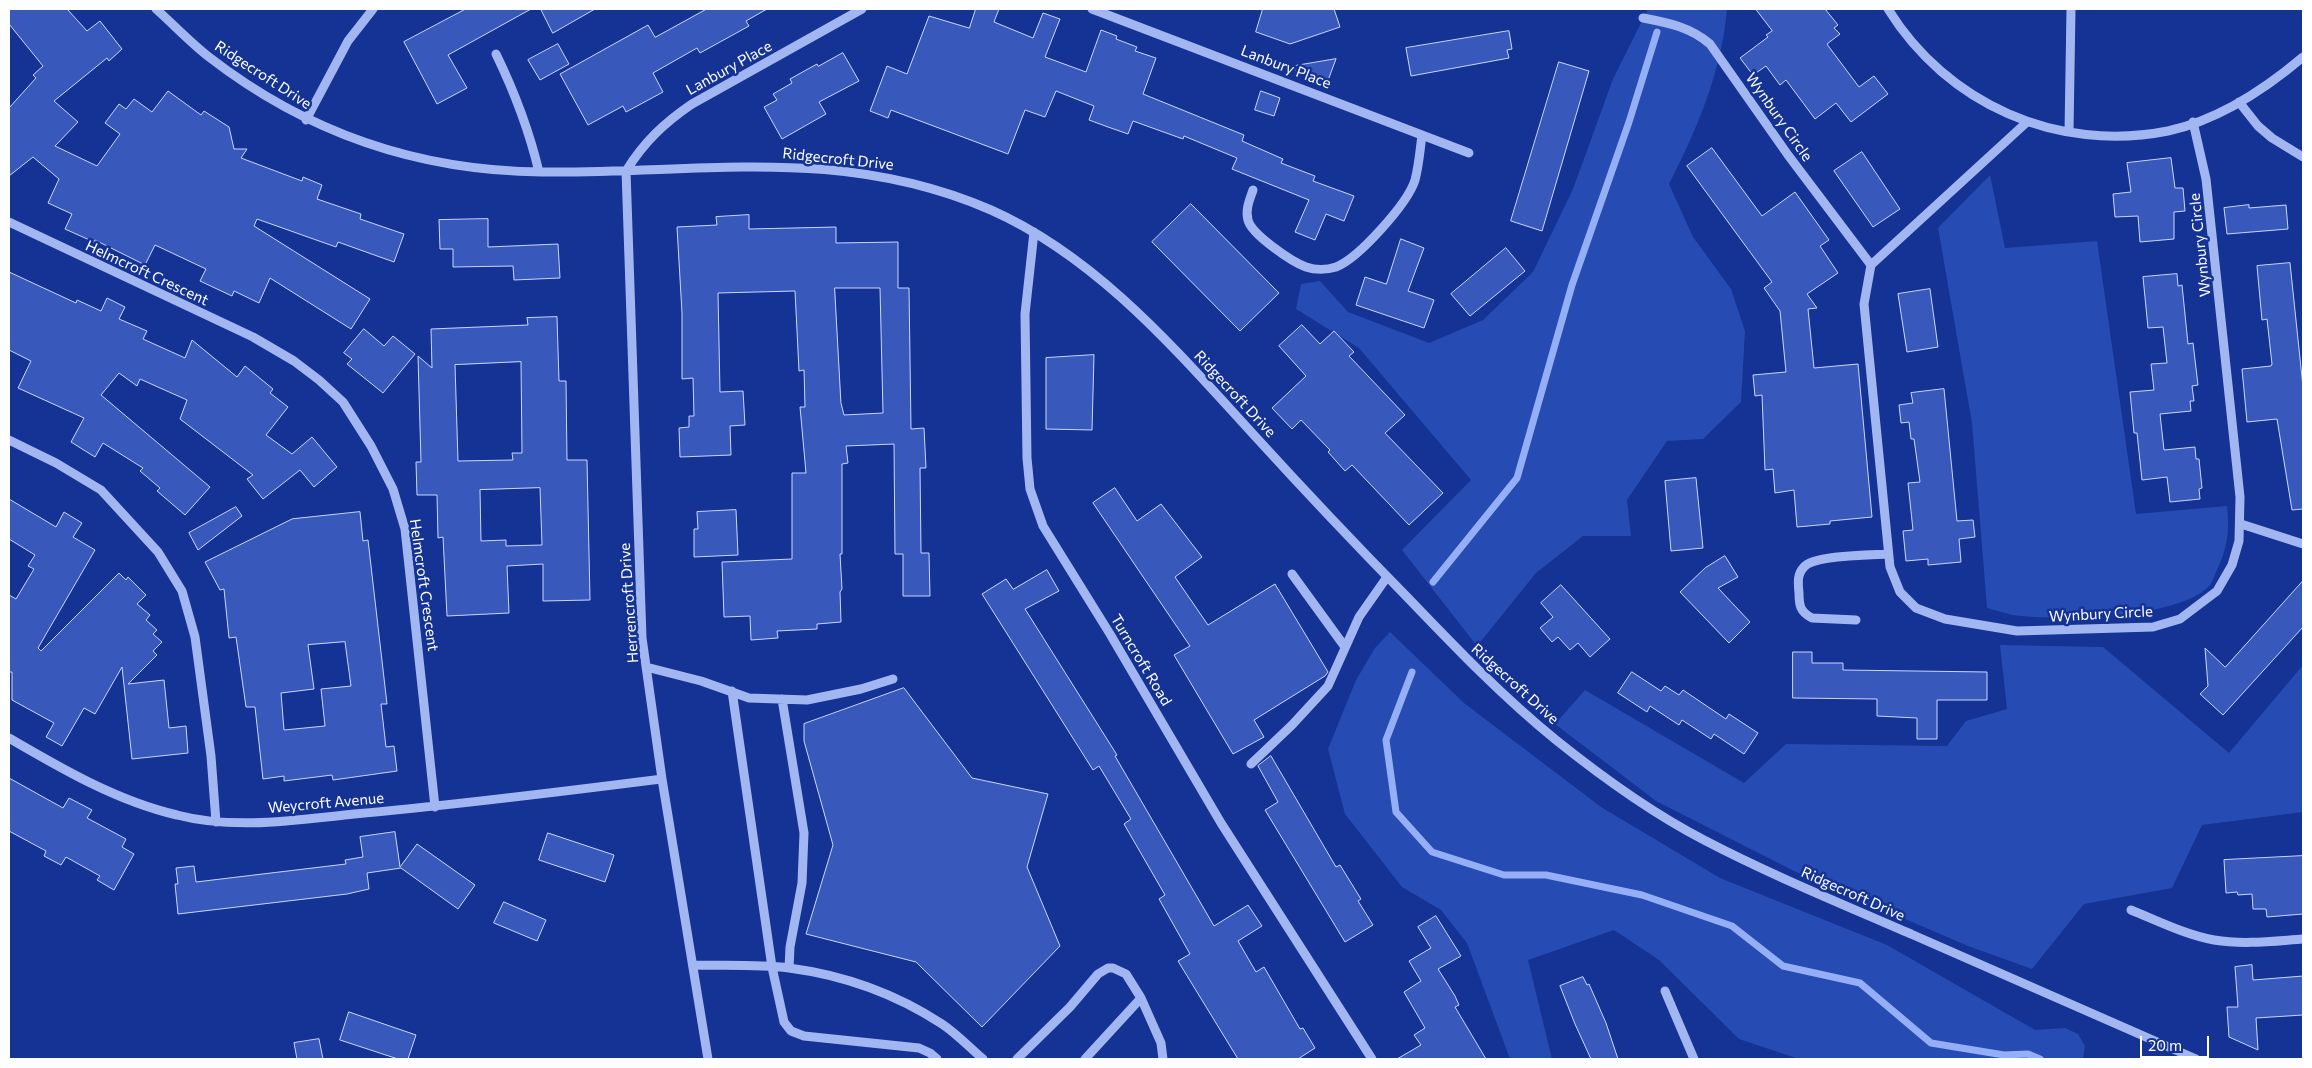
<!DOCTYPE html>
<html>
<head>
<meta charset="utf-8">
<style>
  body { margin:0 }
  #map { position:relative; width:2312px; height:1068px; overflow:hidden; background:#143394; font-family:Commissioner,sans-serif }
  canvas { display:block }
  .frame { position:absolute; inset:0; border:10px solid #fff; pointer-events:none }
  .scale { position:absolute; left:2140px; top:1036px; width:69px; height:22px; box-sizing:border-box; border:2px solid #fff; border-top:0; padding-left:6px; font-size:15px; line-height:18px; white-space:nowrap; color:#fff; -webkit-text-stroke:4px #143394; paint-order:stroke }
</style>
</head>
<body>
<div id="map">
<canvas width="2312" height="1068"></canvas>
<div class="frame"></div>
<div class="scale">20 m</div>
</div>
<script>
const ctx = document.querySelector('canvas').getContext('2d');
ctx.lineJoin = 'round';
function paint(path, color) { ctx.fillStyle = color; ctx.fill(path, 'evenodd'); }
function trace(path, color, width, dash) { ctx.strokeStyle = color; ctx.lineWidth = width; ctx.lineCap = dash ? 'butt' : 'round'; ctx.setLineDash(dash || []); ctx.stroke(path); }
function write(font, color, halo, rows, align = 'center') {
  ctx.font = font + ' Commissioner,sans-serif'; ctx.lineWidth = 5; ctx.setLineDash([]); ctx.textBaseline = 'middle'; ctx.strokeStyle = halo; ctx.fillStyle = color; for (const [text, x, y, turn = 0] of rows) {
    ctx.save(); ctx.translate(x, y); ctx.rotate((+turn || 0) * Math.PI / 180); ctx.textAlign = isNaN(turn) ? turn : align; if (halo) ctx.strokeText(text, 0, 0); ctx.fillText(text, 0, 0); ctx.restore();
  }
}
paint(new Path2D(`
  M1648,9H1727C1722,70 1697,130 1669,184L1693,237L1731,289L1745,331L1741,402L1703,439L1667,441L1627,500L1631,536H1583L1536,573L1477,646L1402,550L1471,480L1359,348L1296,309L1301,284L1320,281L1348,312L1429,343L1483,320L1533,272L1573,189L1613,79Z
  M1990,175L2005,248L2097,241L2136,514L2227,506C2230,531 2227,550 2216,572C2214,577 2212,583 2209,586C2179,619 2055,621 2012,615C2004,613 1995,610 1987,608L1972,423L1938,228Z
  M1390,632L1464,703L1601,807L1720,878L1887,945L2035,1030L2065,1028L2078,1034L2085,1046L2083,1059H1799L1739,1039L1659,960L1614,930L1528,960L1552,1059H1510L1467,943L1441,910L1402,887L1345,814L1328,749L1356,680L1375,648Z
  M2000,645L2103,647L2229,753L2303,665V812L2202,825L2172,888L2084,904L2032,969L1968,946L1796,872L1656,801L1555,724L1585,690L1744,783L1786,744L1947,746L1966,721L2007,709Z`), '#264bb3');
trace(new Path2D(`
  M1433,582L1517,478L1572,285L1629,122L1657,32
  M1412,672L1386,740L1396,812L1432,852L1504,875H1546L1642,895L1732,926L1783,966L1860,983L1931,1043L2004,1055L2028,1054L2040,1059`), '#94aff5', 7);
const building = new Path2D(`
  M9,9H67L87,31L100,21L122,49L109,61L107,58L54,101L78,122L55,146L97,166L120,134L105,123L119,104L126,109L134,99L152,112L168,91L201,115L204,111L229,127L234,149H247L241,158L302,181L303,177L322,185L317,199L361,214L360,219L404,234L394,262L338,242L336,247L257,219L254,226L370,299L351,329L270,278L259,303L234,291L232,296L200,281L206,269L155,245L145,265L95,240L94,242L65,229L72,214L48,203L59,179L33,157L9,176V108L36,78L33,75L43,66L9,24Z
  M466,9H531L448,55L467,88L437,104L404,42Z
  M541,9H595L553,33Z
  M707,9H767L746,21L749,26L700,53L697,48L653,73L663,92L626,112L623,106L588,125L560,74L648,25L655,37Z
  M976,9H999L994,22L1033,38L1043,13L1060,19L1045,57L1086,72L1101,30L1117,36L1116,39L1137,47L1135,51L1156,58L1143,94L1244,135L1242,141L1283,159L1281,163L1315,176L1313,181L1354,196L1344,221L1326,214L1315,240L1295,232L1309,200L1232,169L1237,158L1184,136L1183,139L1133,121L1128,134L1108,127L1089,120L1094,106L1056,91L1045,117L1025,110L1008,154L891,110L888,118L870,111L887,66L907,74L929,16L969,28Z
  M1263,9H1334L1340,27L1290,44L1256,32Z
  M1756,9H1825L1838,25L1834,28L1840,34L1827,44L1829,47L1859,87L1874,76L1888,94L1851,122L1836,103L1815,119L1786,80L1780,85L1766,66L1753,75L1740,58L1768,37L1766,35L1772,31Z
  M1509,31L1512,49L1507,50L1509,58L1411,76L1406,48Z
  M558,44L569,64L540,80L528,60Z
  M843,53L859,81L819,102L826,114L782,139L764,107L777,100L773,94L792,83L790,79L817,64L818,66Z
  M1336,59L1327,83L1288,67Z
  M1559,62L1589,71L1542,231L1511,221Z
  M1261,91L1280,98L1274,116L1255,110Z
  M1712,148L1762,216L1795,192L1829,240L1820,246L1838,273L1807,294L1817,308L1808,309L1814,368L1858,364L1872,517L1830,521V524L1797,527L1794,490L1775,493L1773,469L1765,470L1762,395L1755,396L1753,375L1786,372L1780,311L1764,288L1772,282L1687,166Z
  M1862,152L1900,209L1873,227L1834,171Z
  M2171,158L2175,188H2183L2185,211L2174,212V239L2140,242L2138,216L2115,217L2113,194L2131,192L2127,163Z
  M1191,204L1279,293L1240,331L1152,242Z
  M2249,205V208L2286,205L2288,229L2227,234L2224,208Z
  M749,215V229L836,227V243L898,242V288H909L911,429L924,428L926,468H920L921,553H929L930,596H903V554H895L894,444L846,446L848,463L842,464V554H840L842,589L840,592L841,622L817,624V629L777,631L778,638L751,640L750,616L724,617L722,562L792,559V473H806L800,407H805L804,370L799,371L795,291L718,293L720,392L743,391L745,425L730,426L731,455L680,457L679,428L689,427V416H694L693,378L682,379V313L677,227L717,225L716,217ZM835,288H880L883,413L844,415L841,403Z
  M488,219V247L558,244L560,278L514,280L513,266L453,267V249H440L439,220Z
  M1401,239L1424,248L1408,291L1434,300L1424,328L1356,305L1365,277L1386,284Z
  M1506,248L1525,271L1470,316L1451,294Z
  M2290,263L2303,387V509L2292,510L2277,419L2247,422L2242,369L2271,366L2272,364L2267,319L2262,320L2257,266Z
  M9,272L76,303L77,300L101,311L107,298L125,307L119,319L147,331L143,339L185,358L192,340L237,377L245,366L273,389L270,393L288,407L266,435L292,454L312,437L337,467L314,487L300,470L263,499L247,479L253,475L180,419L187,400L140,379L137,386L119,373L101,395L210,487L185,515L157,491L160,488L140,471L143,468L103,443L95,457L71,442L84,418L18,388L31,361L9,350Z
  M2177,274L2178,286L2182,285L2188,344L2193,343L2198,385L2192,386L2194,401H2190L2191,411L2160,414L2164,450L2195,447L2196,459H2199L2202,488L2199,489L2200,499L2170,502L2167,477L2142,480L2137,433H2134L2130,392L2154,390L2151,364L2167,363L2163,327L2148,328L2143,277Z
  M1930,289L1938,347L1907,352L1898,294Z
  M557,317L559,381H566L567,460H587L590,600L543,601V564L507,566L509,613L447,616L443,537L438,538L437,495H417L416,462H421L418,356L432,368L431,329L528,325L527,318ZM521,362L522,453H512L513,460L458,461L455,365ZM540,488L542,545L506,546V540L481,541L480,490Z
  M1302,325L1320,344L1334,331L1354,352L1349,356L1405,415L1385,433L1443,493L1409,525L1352,465L1345,471L1328,452L1330,450L1301,420L1292,429L1272,408L1306,376L1279,346Z
  M364,329L384,346L393,336L415,354L383,393L347,364L352,359L344,353Z
  M1094,355L1092,430L1046,429V358Z
  M1944,389L1957,521L1973,520L1975,537L1959,539L1961,562L1928,565V559L1906,561L1903,531L1913,530L1908,483L1920,482L1914,439H1911L1909,422L1901,423L1899,405L1913,403L1911,393Z
  M1696,478L1703,548L1671,551L1665,481Z
  M1115,488L1137,521L1161,504L1202,557L1175,577L1208,625L1275,584L1328,672L1325,676L1254,720L1264,737L1233,754L1174,655L1190,646L1093,503Z
  M9,499L56,527L64,512L82,523L73,537L95,550L38,648L41,651L119,573L126,580L128,577L146,595L137,604L150,615L146,620L157,630L153,634L162,642L153,651L157,655L128,684L164,680L169,728L186,726L188,753L132,759L122,667L95,714L84,708L62,746L46,737L54,723L12,700V672H9V595L16,599L34,569L28,566L35,555L9,539Z
  M236,507L242,516L198,550L189,533Z
  M736,510L738,555L694,557V529H698L697,512Z
  M360,512L363,541L368,540L387,704H381L386,747L394,746L397,771L333,780L332,775L284,781V776L263,779L255,707H246L236,637L229,638L224,589L220,590L205,562L292,519ZM345,642L351,686L321,689L325,726L284,730L281,693L314,689L308,645Z
  M1725,556L1738,577L1718,588L1750,622L1729,643L1680,592L1705,568Z
  M1047,570L1059,591L1025,609L1117,755L1115,756L1214,926L1248,905L1262,926L1238,941L1256,972L1264,967L1300,1029L1303,1028L1315,1048L1298,1059H1238L1178,961L1190,954L1159,899L1165,895L1124,824L1131,819L1099,766L1093,770L982,594L1006,579L1013,589Z
  M2303,581V627L2223,715L2200,694L2208,686L2205,648L2225,667Z
  M1561,585L1610,639L1590,657L1578,643L1570,650L1558,637L1552,642L1540,628L1553,617L1541,603Z
  M1793,652H1812V663H1843V670L1987,672V700H1937V739H1917V718L1877,716V699L1793,698Z
  M1632,672L1661,691L1665,686L1679,695L1683,690L1726,719L1729,714L1758,733L1744,754L1714,734L1711,739L1682,720L1679,725L1650,706L1647,712L1618,693Z
  M904,688L972,778L1048,794L1027,867L1060,946L982,1027L916,962L806,934L833,845L804,741V724Z
  M1271,756L1336,867L1340,865L1361,899L1358,901L1373,925L1345,942L1265,810L1278,802L1258,766Z
  M9,778L63,808L69,798L92,810L87,818L126,839L122,847L134,854L114,890L97,880L100,876L66,857L61,865L44,856L46,851L9,831Z
  M395,832L400,867L417,844L475,885L458,909L401,868L367,873L369,889L347,894L178,914L175,884H178L176,868L194,866L196,882L346,864L345,860L363,857L360,837Z
  M548,833L614,855L605,882L539,860Z
  M2303,856V914L2267,917L2266,909H2253L2252,894L2238,895L2237,892L2226,893L2224,860Z
  M504,902L546,920L537,941L494,923Z
  M1436,916L1461,956L1438,969L1455,996L1459,1005L1455,1007L1486,1059H1397L1421,1045L1414,1035L1425,1028L1404,992L1421,981L1409,961L1431,948L1418,927Z
  M2252,965L2253,980L2303,976V1015L2256,1018L2258,1050L2229,1037L2227,1007H2238L2235,967Z
  M1583,977L1587,985L1589,984L1606,1023L1618,1059H1591L1575,1024L1560,986Z
  M349,1012L416,1035L408,1059H398L340,1040Z
  M319,1039L323,1059H297L294,1043Z`);
paint(building, '#3859bb');
trace(building, '#cad7fc', 1);
trace(new Path2D(`
  M156,9C174,25 191,43 209,57C307,133 419,171 542,172C700,174 839,144 991,210C1097,257 1176,350 1253,434C1304,490 1356,545 1409,599C1456,648 1503,697 1556,740C1602,777 1652,813 1704,840C1771,875 1842,904 1911,934C2006,976 2101,1018 2196,1059
  M1092,9L1469,153
  M1888,9C1947,104 2057,153 2168,131C2219,120 2264,90 2303,57
  M1643,18C1669,23 1690,27 1710,44L1788,155L1871,265
  M496,54C515,93 529,130 539,172
  M2239,102L2258,126L2272,138L2303,157
  M306,120L348,41L373,9
  M2027,122L1871,265L1864,304L1890,567L1900,592L1916,608L1945,619L2017,631L2153,627L2180,619L2217,591L2232,565L2239,541L2240,497L2206,179L2193,122
  M2069,132L2071,9
  M1253,190C1250,199 1245,209 1248,220C1251,234 1292,262 1306,267C1315,270 1327,270 1336,267C1359,258 1408,203 1415,180C1419,165 1420,150 1422,135
  M9,222L253,337L294,361L319,380L343,402L371,446L393,489L405,529L435,807
  M1034,232L1025,314L1027,458L1030,489L1043,526L1110,634L1221,823L1372,1059
  M9,440L56,463L101,490L158,552L182,591L195,637L211,756L216,822
  M2241,524L2303,544
  M1292,574L1345,647
  M1856,620L1812,618C1800,612 1799,605 1799,593C1798,583 1797,574 1804,567C1813,555 1872,555 1888,554
  M646,667L701,681L749,698L807,700L861,689L893,679
  M732,691L772,967L784,1022L791,1031L804,1036L919,1048L930,1053L937,1059
  M782,699L804,833L802,883L790,947L789,968
  M9,738C62,769 117,801 177,815C234,830 296,820 354,814C457,805 559,792 662,779
  M1251,764L1292,725L1328,686L1359,617L1387,577
  M2131,910C2158,921 2186,935 2214,940C2244,945 2274,941 2303,939
  M693,965C724,966 757,964 789,968C843,975 896,994 942,1024C957,1034 970,1048 983,1059
  M1665,991L1694,1059
  M708,1059L662,779L642,638L626,171C644,142 664,123 692,104L862,9
  M1017,1059L1070,1007L1098,974L1108,968H1113L1126,974L1141,998L1161,1043L1163,1059
  M1085,1059L1141,998`), '#a2b7f2', 9);
write('15px', '#fff', '#143394', [
  ["Lanbury Place",1286,67,21],
  ["Lanbury Place",729,68,-29],
  ["Ridgecroft Drive",263,75,33],
  ["Wynbury Circle",1779,117,55],
  ["Ridgecroft Drive",838,159,6],
  ["Wynbury Circle",2200,245,-96],
  ["Helmcroft Crescent",147,273,25],
  ["Ridgecroft Drive",1235,394,47],
  ["Helmcroft Crescent",424,585,82],
  ["Herrencroft Drive",629,603,-94],
  ["Wynbury Circle",2101,614,-3],
  ["Turncroft Road",1141,660,59],
  ["Ridgecroft Drive",1515,684,42],
  ["Weycroft Avenue",326,803,-5],
  ["Ridgecroft Drive",1853,894,24]
]);
</script>
</body>
</html>
